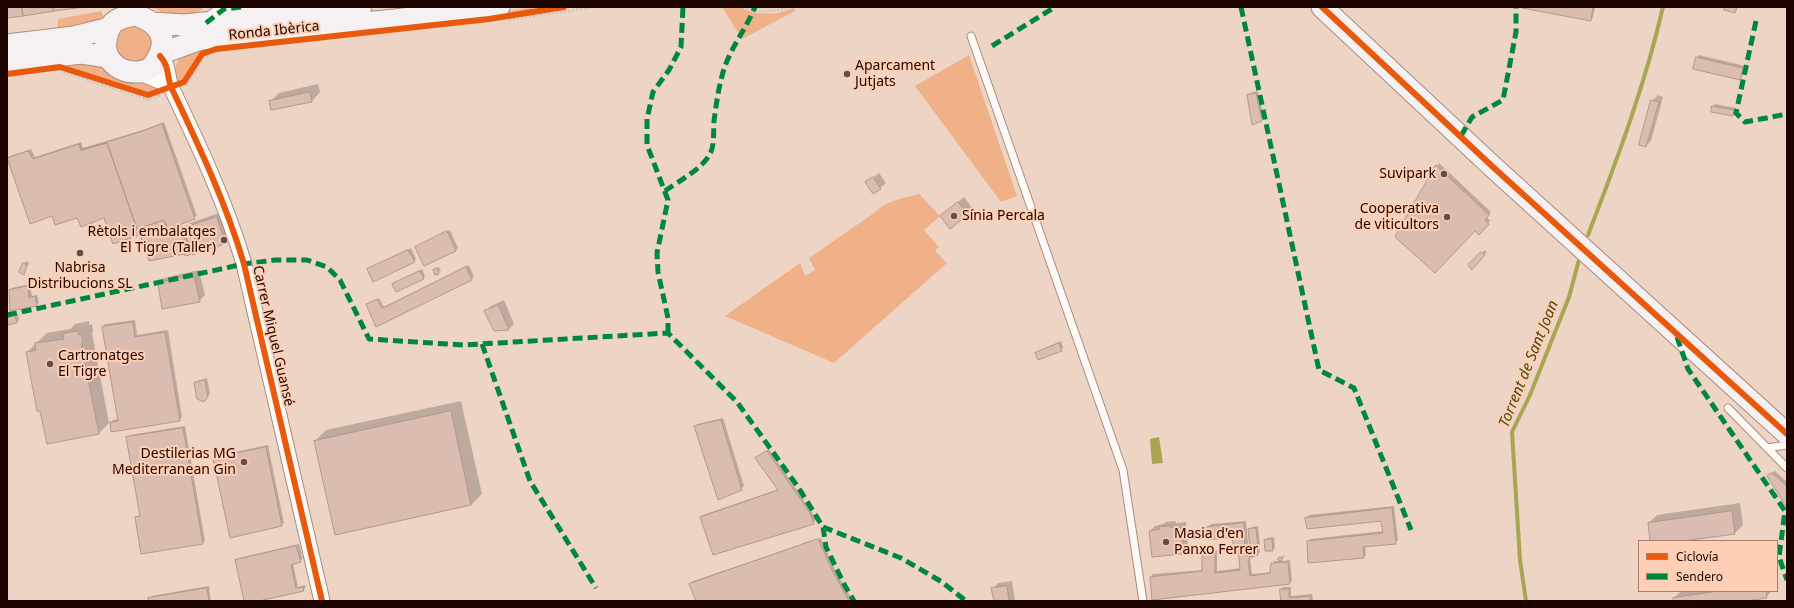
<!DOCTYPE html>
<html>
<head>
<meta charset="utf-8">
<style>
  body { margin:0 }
  #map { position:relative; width:1794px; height:608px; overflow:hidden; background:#edd4c5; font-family:"Noto Sans",sans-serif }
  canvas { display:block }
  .frame { position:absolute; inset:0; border:8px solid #1f0500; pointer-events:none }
  .legend { position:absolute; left:1638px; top:540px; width:140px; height:52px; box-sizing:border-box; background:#fecfb4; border:1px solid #a57e6c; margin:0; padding:5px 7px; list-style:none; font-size:12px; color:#1f0500 }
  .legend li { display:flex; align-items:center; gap:8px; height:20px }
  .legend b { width:20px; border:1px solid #a57e6c }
</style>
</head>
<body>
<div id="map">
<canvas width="1794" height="608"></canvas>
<div class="frame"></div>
<ul class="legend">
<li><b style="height:5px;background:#e8590c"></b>Ciclovía</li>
<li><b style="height:5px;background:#00873e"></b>Sendero</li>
</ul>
</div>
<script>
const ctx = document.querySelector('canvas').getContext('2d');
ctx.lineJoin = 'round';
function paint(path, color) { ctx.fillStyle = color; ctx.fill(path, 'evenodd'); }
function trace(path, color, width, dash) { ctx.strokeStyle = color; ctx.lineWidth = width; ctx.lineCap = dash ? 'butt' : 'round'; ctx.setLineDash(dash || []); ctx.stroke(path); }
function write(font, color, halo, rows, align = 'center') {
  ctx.font = font + ' "Noto Sans",sans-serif'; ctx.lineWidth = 4; ctx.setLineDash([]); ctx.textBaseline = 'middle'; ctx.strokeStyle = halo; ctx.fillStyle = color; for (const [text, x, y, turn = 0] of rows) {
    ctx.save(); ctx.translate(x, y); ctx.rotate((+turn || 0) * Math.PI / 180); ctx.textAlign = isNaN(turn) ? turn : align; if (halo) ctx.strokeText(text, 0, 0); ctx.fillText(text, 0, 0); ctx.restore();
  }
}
paint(new Path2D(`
  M151,7H204C188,23 168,15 151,7Z
  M533,7H551L504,15L503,12Z
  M722,7H739L755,13L774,14L794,8L795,11L742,39Z
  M101,11L104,18L89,28L57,33L58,19Z
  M132,24L148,30L154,45L146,60L130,64L116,55C113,34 113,33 132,24Z
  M215,47L202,52L184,80L175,82C173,50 190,51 215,47Z
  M969,55L1017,196L1001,202L915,86Z
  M80,59L100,65L110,74L126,81L152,83L162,88L147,93L60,65Z
  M919,194L940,216L924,230L939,247L935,251L947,263L834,363L725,316L800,263L805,276L815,270L809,258L874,213C885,201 904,198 919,194Z`), '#f0b188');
paint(new Path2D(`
  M1159,437L1163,463L1152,464L1150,439Z`), '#a9a552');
paint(new Path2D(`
  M1523,7H1595L1593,17L1590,20Z
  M1699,55L1745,66L1742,77L1740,79L1696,58Z
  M318,84L320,92L312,101H271L279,93Z
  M1258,91L1264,117L1253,123L1248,96L1251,93Z
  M1658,95L1663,97L1651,141L1646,146L1652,101Z
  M1715,104L1736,108L1735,113L1732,115L1713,107Z
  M164,122L197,216L181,223L183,229L190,223L222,212L229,234L221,244L192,251L189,254L104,217L53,215L8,158L10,156L31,149L35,157L81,142L83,148L146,129Z
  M1439,163L1491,212L1487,217L1490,221L1479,233L1475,229L1397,236Z
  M879,173L886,183L880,188L867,182Z
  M964,197L973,209L967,214L941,216Z
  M450,230L458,248L456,250L416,247Z
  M411,248L416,259L414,261L368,269Z
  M1485,250L1487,252L1472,268L1469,266Z
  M26,261L29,263L24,274V264Z
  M469,265L474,277L472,279L376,326L368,304L370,302L379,298L384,307Z
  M439,267L441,270L438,273L434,270Z
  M422,269L425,276L423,278L394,284Z
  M199,270L205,295L199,301L159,284L164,278Z
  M30,284L32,296L37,295L39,303L36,305L10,290L12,288Z
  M504,300L514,324L509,329L494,330L486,311L491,306Z
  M18,314L19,320L17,322L8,319L10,316Z
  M135,320L137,335L168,330L182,417L180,420L111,423L113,420L119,419L103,327L105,324Z
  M89,321V325L92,324L93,331L92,333L109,423L98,434L27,352L47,333L70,329L75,324Z
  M1061,341L1063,347L1061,350L1036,353Z
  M207,378L210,393L206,399L195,383L197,381Z
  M461,401L482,494L471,505L315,441L326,430Z
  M723,418L744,486L741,489L695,426L698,424Z
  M185,426L205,541L202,543L136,517L141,514L128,438L130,435Z
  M268,445L284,523L281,525L214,459L216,456Z
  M769,449L815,517L816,520L813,523L701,517L703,515L779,489L757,458Z
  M1775,471L1787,482V508L1768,476Z
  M1740,503L1743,525L1735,533L1675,541H1651L1649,523L1657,515Z
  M1394,506L1398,540L1395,543L1365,546L1366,555L1364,557L1308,542L1310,539L1383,531L1382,520L1306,518L1309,515Z
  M1176,521V523L1186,522L1188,547L1182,553L1150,531L1155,526L1163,524L1166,522Z
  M1246,521L1249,554H1252L1251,551L1254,549H1260V552L1250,558L1252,574L1272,572V564L1275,561H1279V558L1285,555L1281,561L1290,560L1292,580L1290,583L1153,599L1151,577L1153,574L1203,570V555L1208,550H1217V571L1241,568L1239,548L1233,536L1208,527L1211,524Z
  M1258,526L1260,545L1258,547L1249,529L1252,527Z
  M1274,537L1275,548L1272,550L1265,540L1268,538Z
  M821,538L835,570L853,601H697L690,584L693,581Z
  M299,544L303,559L293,563L298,587L305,585L306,587L303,590L256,601H245L236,561L239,558Z
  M1012,581L1015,601H995L993,589L998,583Z
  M209,586L211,601H150V598L152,596Z
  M1283,587H1291V596L1312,594L1313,601H1282L1281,590Z
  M1681,591H1772L1766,597L1739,601H1674V598Z`), '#0003');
trace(new Path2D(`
  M1588,235C1617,160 1645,85 1663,7
  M1526,601L1520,560L1512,432L1530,395L1569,297L1580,256`), '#a9a552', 4);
const building = new Path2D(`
  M7,7H22L23,16L7,18Z
  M22,7H53L54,11L23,16Z
  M53,7H85L54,11Z
  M1522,7H1593L1591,21L1522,8Z
  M1725,7H1737L1735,13L1724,10Z
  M1696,57L1743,68L1740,80L1693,69Z
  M310,92L312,102L271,110L269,101Z
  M1256,93L1262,121L1252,125L1247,95Z
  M1651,100L1659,102L1646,147L1639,145Z
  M1712,106L1734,110L1733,116L1711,112Z
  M162,124L195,219L168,229L164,220L137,229L107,143L81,150L143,131Z
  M107,143L137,229L164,220L168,229L141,238L140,235L113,244L104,218L81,227L77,218L55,225L52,216L30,224L7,158L28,151L33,159L79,144L81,150Z
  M1436,165L1489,215L1485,220L1489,224L1479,235L1475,231L1435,273L1395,237Z
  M873,177L881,189L873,194L865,182Z
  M958,202L968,215L950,229L940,216Z
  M217,217L224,240L222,245L192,255L183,228Z
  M179,225L190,255L185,256V254L149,261L141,238Z
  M447,231L456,251L424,266L415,247Z
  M408,250L415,262L373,282L367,269Z
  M1481,252L1485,255L1472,270L1468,265Z
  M23,263L27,265L24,275L19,272Z
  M466,267L472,280L376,327L366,304L377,299L382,308Z
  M437,268L439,274L435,275L433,270Z
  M420,271L424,279L396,292L392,284Z
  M194,275L200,302L162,309L158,283Z
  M28,286L29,298L35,296L37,306L10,311L9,290Z
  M498,305L503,316L509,330L494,331L484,311Z
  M15,316L17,323L8,325L7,318Z
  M133,322L135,337L165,332L180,421L111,432L110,422L118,421L102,327Z
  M78,331L79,335L81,334L83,343L81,344L99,434L47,444L40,411H37L26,352L36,350L35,343L64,339L63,334Z
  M1059,343L1062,351L1038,360L1035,353Z
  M205,380L208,397L204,402L197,399L194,383Z
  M451,411L471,505L335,535L314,441Z
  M721,420L742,490L718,500L694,426Z
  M183,428L203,544L141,554L135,517L140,516L126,437Z
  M266,447L282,526L230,538L213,458Z
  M767,451L810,513L814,524L713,555L700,517L778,490L755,458Z
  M1772,473L1787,486V508L1767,476Z
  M1392,508L1396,544L1363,547L1364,558L1308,563L1307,541L1383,533L1381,521L1307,529L1305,518Z
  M1732,511L1735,534L1683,541H1650L1648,523Z
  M1244,523L1245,550L1247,556H1250V559L1248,560L1250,576L1270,573L1271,563L1288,562L1290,584L1152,600L1150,577L1202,571V554H1205V552H1215V573L1240,570L1238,549H1234L1232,537L1208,540L1207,527Z
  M1171,526V528L1181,527L1183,554L1152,557L1149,531L1160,529L1159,527Z
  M1256,528L1258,548L1250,549L1248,529Z
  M818,539L833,572L849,601H696L689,584Z
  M1272,539L1273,551H1265L1264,540Z
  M296,546L301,562L291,565L296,588L303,587L304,591L259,601H244L235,560Z
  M1250,551H1257L1258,555L1252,557Z
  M1278 559a2 2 0 1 1 4 0a2 2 0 1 1-4 0Z
  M1007,586L1009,601H994L991,588Z
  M207,588L209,601H149L148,598Z
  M1280,589H1289V598L1310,596V601H1281Z
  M1719,591H1766L1767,598L1746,601H1673V598Z`);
paint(building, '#dbbcb1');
trace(building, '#b1978d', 1);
const lane = new Path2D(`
  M971,36L1123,470L1143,601
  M1728,408L1787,468
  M1767,448L1787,445`);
const street = new Path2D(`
  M206,23L224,9L242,7
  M160,56C170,67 166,76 172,89C199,146 226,203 244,264L322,601
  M138,72L171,86`);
const secondary = new Path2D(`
  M1322,7L1493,167L1787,434
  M136,15C159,23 170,38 156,61C152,69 144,72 136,72C116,72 101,57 107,36C108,31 110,26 113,23C120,17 128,16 136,15Z
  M152,23L184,25L361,7
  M7,45L74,37L110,28
  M160,54L201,39L395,20L499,7
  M7,62L81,53L108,57`);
trace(lane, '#a78e7e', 9);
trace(street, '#a78e7e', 17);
trace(secondary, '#a78e7e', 23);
trace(new Path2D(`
  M746,7C761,13 773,12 789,7
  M509,20L594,7
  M63,72L148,100L160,96
  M186,86L204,58L209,56`), '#cec6c2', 2.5, [2, 2]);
trace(lane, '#fcf9f6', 7);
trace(street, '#fcf9f6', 15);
trace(secondary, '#f5f0f1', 21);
trace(new Path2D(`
  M1241,7L1319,370L1354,388L1411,530
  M1756,21L1736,113L1745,122L1787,114
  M206,23L224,9L242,7
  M992,46L1055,7
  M1461,136L1472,117L1503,100L1516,32V7
  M665,191C679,181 702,169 710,154C715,145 713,131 714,121C716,106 718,91 722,76C728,51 745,31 755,7
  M7,315L244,264L275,260H307L327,267L340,280L369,339L463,345L668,333L737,402L798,487L823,527L826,547L845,586L854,601
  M668,333V318L658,272L657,253L668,200L647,145V119L653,92L669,70L681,47L683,7
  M1677,337L1688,369L1785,511L1779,557L1787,580
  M482,344L530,481L596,588
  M823,527L901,558L942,582L966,601`), '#00873e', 5, [10, 5]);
trace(new Path2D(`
  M1322,7L1493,167L1787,434
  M160,56C170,67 166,76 172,89C199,146 226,203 244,264L322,601
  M7,74L60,67L148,95L184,82L202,54L216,49L489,19L564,7`), '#e8590c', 6);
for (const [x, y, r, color] of [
  [847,74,4,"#674d45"],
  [1444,174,4,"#674d45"],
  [954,216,4,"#674d45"],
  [1447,217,4,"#674d45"],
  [224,240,4,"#674d45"],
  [80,253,4,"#674d45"],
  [50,364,4,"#674d45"],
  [244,462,4,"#674d45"],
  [1166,542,4,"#674d45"]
]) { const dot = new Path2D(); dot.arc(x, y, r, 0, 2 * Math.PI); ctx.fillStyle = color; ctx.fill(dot); trace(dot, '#fecfb4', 1.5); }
write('14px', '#1f0500', '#fecfb4', [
  ["Ronda Ibèrica",274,31,-6],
  ["Carrer Miquel Guansé",273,336,77]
]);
write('14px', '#1f0500', '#fecfb4', [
  ["Aparcament",855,66],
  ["Jutjats",855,82],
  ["Suvipark",1436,174,"right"],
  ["Cooperativa",1439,209,"right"],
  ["de viticultors",1439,225,"right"],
  ["Sínia Percala",962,216],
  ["Rètols i embalatges",216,232,"right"],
  ["El Tigre (Taller)",216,248,"right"],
  ["Nabrisa",80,268,"center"],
  ["Distribucions SL",80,284,"center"],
  ["Cartronatges",58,356],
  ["El Tigre",58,372],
  ["Destilerias MG",236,454,"right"],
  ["Mediterranean Gin",236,470,"right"],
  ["Masia d'en",1174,534],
  ["Panxo Ferrer",1174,550]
], 'left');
write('italic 15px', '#494c14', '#fecfb4', [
  ["Torrent de Sant Joan",1529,364,-68]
]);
</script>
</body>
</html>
